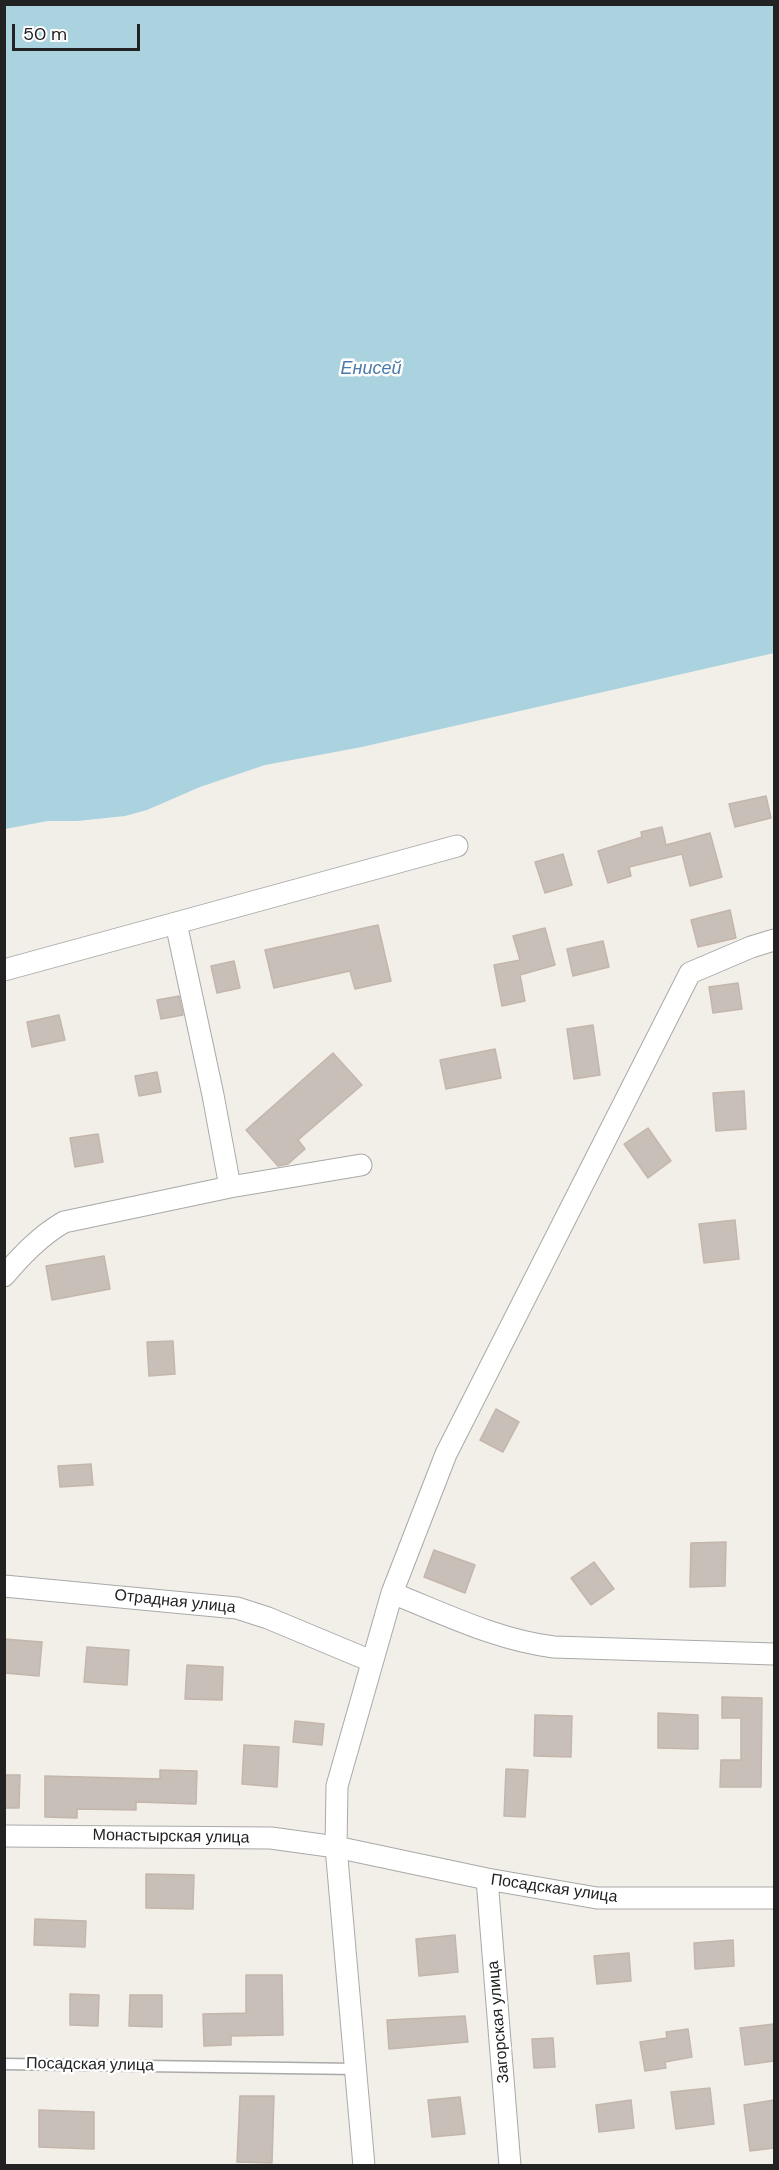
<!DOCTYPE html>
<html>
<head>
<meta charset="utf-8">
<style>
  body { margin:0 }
  #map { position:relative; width:779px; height:2170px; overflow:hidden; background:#f2efe9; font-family:"DM Sans",sans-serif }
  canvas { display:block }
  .frame { position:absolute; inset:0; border:6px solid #222; pointer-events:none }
  .scale { position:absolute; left:12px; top:24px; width:128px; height:27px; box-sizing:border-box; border:3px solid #222; border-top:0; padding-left:8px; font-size:18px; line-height:21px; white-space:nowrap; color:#222; -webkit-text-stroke:4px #fff; paint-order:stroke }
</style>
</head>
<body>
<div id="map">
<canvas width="779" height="2170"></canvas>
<div class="frame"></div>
<div class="scale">50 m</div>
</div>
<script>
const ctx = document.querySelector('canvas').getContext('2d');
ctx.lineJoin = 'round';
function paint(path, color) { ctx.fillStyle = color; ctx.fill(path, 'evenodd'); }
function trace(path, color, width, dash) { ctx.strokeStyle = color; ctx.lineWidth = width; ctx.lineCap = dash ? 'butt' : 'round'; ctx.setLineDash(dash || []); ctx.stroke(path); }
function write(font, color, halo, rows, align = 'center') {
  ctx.font = font + ' "DM Sans",sans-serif'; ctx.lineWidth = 5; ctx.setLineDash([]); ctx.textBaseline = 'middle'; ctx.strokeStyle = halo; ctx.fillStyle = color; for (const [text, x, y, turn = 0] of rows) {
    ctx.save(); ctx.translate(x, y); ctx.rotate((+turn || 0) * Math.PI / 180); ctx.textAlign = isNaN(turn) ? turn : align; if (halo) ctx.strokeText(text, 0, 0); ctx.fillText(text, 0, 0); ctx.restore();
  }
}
paint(new Path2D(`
  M5,4L774,5V653L362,747L265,765L200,787L147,810L125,816L77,821H48L5,829Z`), '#aad3df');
const building = new Path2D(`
  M766,796L771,818L735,827L729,804Z
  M662,827L666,845L710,833L722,877L690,886L682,854L629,867L631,876L608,883L598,851L642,837L641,832Z
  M563,854L572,885L545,893L535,862Z
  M730,910L736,938L698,947L691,920Z
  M378,925L391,981L355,989L350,971L274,988L265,950Z
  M545,928L555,965L520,975L525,1001L502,1006L494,965L520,960L513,936Z
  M603,941L609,967L573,976L567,949Z
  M234,961L240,988L217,993L211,966Z
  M738,983L742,1009L713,1013L709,987Z
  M179,996L183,1015L161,1019L157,1000Z
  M59,1015L65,1040L32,1047L27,1022Z
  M593,1025L600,1075L574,1079L567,1029Z
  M495,1049L501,1078L446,1089L440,1060Z
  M333,1053L362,1085L298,1140L305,1149L288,1164L278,1166L246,1130Z
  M157,1072L161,1092L139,1096L135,1076Z
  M744,1091L746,1129L716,1131L713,1093Z
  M648,1128L671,1161L648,1178L624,1144Z
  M98,1134L103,1162L75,1167L70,1138Z
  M735,1220L739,1259L704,1263L699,1224Z
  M104,1256L110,1289L52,1300L46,1266Z
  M173,1341L175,1374L149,1376L147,1342Z
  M496,1409L519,1422L503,1452L480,1440Z
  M91,1464L93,1485L60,1487L58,1466Z
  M726,1542L725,1586L690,1587L691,1543Z
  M434,1550L475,1565L465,1593L424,1577Z
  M594,1562L614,1589L591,1605L571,1578Z
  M4,1639L42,1642L39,1676L4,1673Z
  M87,1647L129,1650L127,1685L84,1682Z
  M187,1665L223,1667L222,1700L185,1699Z
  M722,1697L762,1698L761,1787H720L721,1760H741V1718H722Z
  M658,1713L698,1715V1749L658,1748Z
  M535,1715L572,1716L571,1757L534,1756Z
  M295,1721L324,1724L322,1745L293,1742Z
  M244,1745L279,1747L277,1787L242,1784Z
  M506,1769L528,1770L525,1817L504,1816Z
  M160,1770L197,1771L196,1804L136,1802V1810L77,1809V1818L45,1817V1776L160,1779Z
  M4,1775H20L19,1808H4Z
  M146,1874L194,1875L193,1909L146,1908Z
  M35,1919L86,1921L85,1947L34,1945Z
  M455,1935L458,1972L419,1976L416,1939Z
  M733,1940L734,1966L695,1969L694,1943Z
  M629,1953L631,1981L597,1984L594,1956Z
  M246,1975H282L283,2035L231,2036V2045L204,2046L203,2014L246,2013Z
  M70,1994L99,1995L98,2026L70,2025Z
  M130,1995H162V2027L129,2026Z
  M465,2016L468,2042L389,2049L387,2020Z
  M774,2024V2061L745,2065L740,2028Z
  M688,2029L692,2057L665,2062L666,2068L645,2071L640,2042L667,2038L666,2032Z
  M553,2038L555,2067L534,2068L532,2039Z
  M710,2088L714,2124L676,2129L671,2092Z
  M240,2096H274L272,2163L237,2162Z
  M460,2097L465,2134L432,2137L428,2100Z
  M631,2100L634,2128L599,2132L596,2105Z
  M774,2100V2148L750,2151L744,2105Z
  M39,2110L94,2112V2149L39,2147Z`);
paint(building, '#c7bfb8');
trace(building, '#c4b6ab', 1.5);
const service = new Path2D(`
  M4,2064L356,2069`);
const minor = new Path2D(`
  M176,923L457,846
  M4,970L176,923L213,1095L230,1187L64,1222C40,1236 22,1255 4,1276
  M230,1187L361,1165
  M4,1586L237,1608L268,1618L371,1661
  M392,1593L446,1454L690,973L751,947L774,940
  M4,1836L271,1838L336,1847L487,1879L597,1898H774
  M487,1879L510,2166
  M364,2166L336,1847L337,1786L392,1593C445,1614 497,1640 554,1647L774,1654`);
trace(service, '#a9a9a9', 13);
trace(minor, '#a9a9a9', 23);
trace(service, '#fff', 10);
trace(minor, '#fff', 21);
write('16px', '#222', '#fff', [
  ["Отрадная улица",175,1602,6],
  ["Монастырская улица",171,1837,1],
  ["Посадская улица",554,1889,8],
  ["Загорская улица",499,2022,-95],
  ["Посадская улица",90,2065,1]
]);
write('italic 18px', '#4a7aab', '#fff', [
  ["Енисей",371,369]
]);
</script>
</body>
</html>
